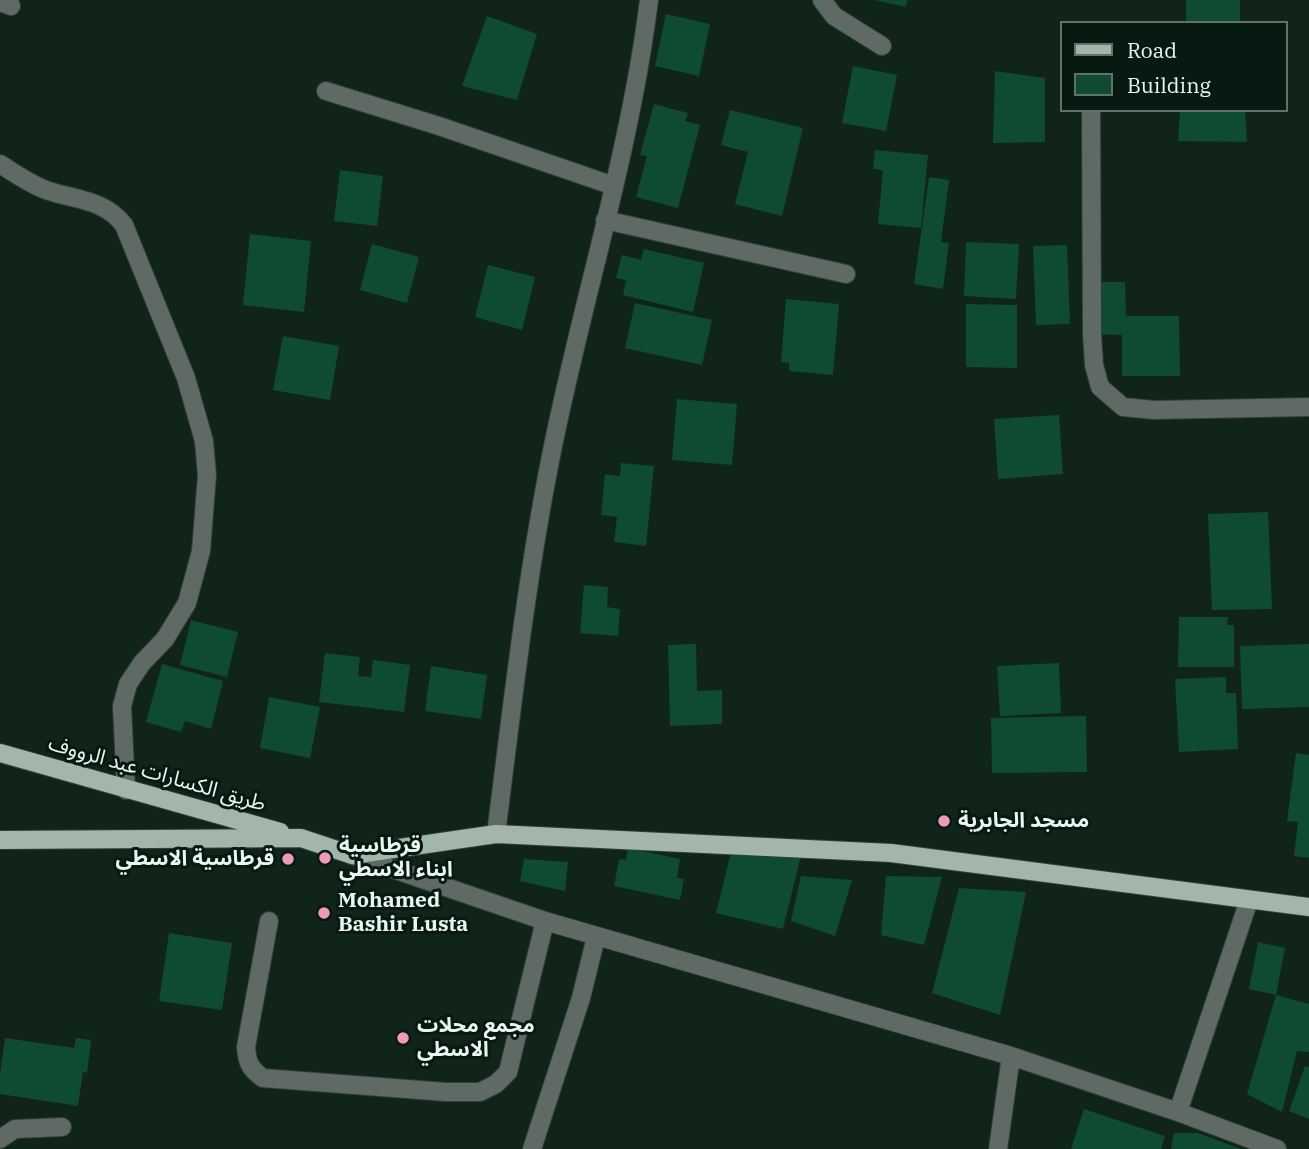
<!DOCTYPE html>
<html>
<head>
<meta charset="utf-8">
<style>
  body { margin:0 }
  #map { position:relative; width:1309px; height:1149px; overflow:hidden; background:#10241a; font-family:"IBM Plex Serif",serif }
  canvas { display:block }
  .legend { position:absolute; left:1060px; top:21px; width:228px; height:91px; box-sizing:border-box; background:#071a11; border:2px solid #617269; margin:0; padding:9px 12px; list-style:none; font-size:21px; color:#e9f5ee }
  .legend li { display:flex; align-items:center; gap:14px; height:35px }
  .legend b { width:35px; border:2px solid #617269 }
</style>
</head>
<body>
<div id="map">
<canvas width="1309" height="1149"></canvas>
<ul class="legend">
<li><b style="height:9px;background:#a2b6ab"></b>Road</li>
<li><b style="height:19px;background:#0f4b33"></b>Building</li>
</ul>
</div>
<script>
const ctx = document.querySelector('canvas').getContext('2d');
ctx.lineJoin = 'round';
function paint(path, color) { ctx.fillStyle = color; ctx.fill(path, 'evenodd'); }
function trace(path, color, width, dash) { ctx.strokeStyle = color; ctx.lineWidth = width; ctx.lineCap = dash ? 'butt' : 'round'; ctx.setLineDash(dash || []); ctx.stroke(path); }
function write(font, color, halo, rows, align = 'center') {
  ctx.font = font + ' "IBM Plex Serif","Noto Sans Arabic",serif'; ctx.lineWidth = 6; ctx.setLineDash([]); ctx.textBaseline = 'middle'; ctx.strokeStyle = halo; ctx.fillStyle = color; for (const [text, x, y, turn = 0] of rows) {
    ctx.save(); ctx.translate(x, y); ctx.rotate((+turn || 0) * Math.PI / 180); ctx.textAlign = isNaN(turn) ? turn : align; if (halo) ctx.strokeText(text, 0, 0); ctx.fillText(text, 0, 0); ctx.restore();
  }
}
paint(new Path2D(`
  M875,0H907L906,7Z
  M1186,0H1240V23H1186Z
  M666,14L710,24L699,76L655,66Z
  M487,16L537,34L517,100L462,86Z
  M853,66L897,75L886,131L842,123Z
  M995,71L1045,78V142L993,143Z
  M654,104L688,113L685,121L700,125L678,208L636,197L647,156L640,155Z
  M730,110L803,128L782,216L735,204L748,152L721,145Z
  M1180,110H1245L1247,142L1178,141Z
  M875,150L928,155L921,228L878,224L883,170L873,169Z
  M340,170L383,176L377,226L334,221Z
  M929,177L949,180L941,242L949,243L943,289L914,284Z
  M250,234L311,241L304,312L243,305Z
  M966,242L1019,244L1016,299L964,296Z
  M372,244L419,257L407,303L360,290Z
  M1067,245L1070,324L1036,325L1033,246Z
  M644,249L704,263L693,312L623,295L626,280L616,278L622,255L641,260Z
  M488,265L535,277L522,330L475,317Z
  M1092,282H1125L1126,316H1179L1180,376H1122V335L1092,334Z
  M786,299L839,304L833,375L789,371V363L781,362Z
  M635,303L712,320L702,365L625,348Z
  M966,304L1017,305V368L966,367Z
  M283,336L339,346L330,400L273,390Z
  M677,399L737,404L732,465L672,460Z
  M1059,415L1063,474L998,479L994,419Z
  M621,463L654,466L646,546L614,542L617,517L601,515L605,474L620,476Z
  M1268,512L1272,609L1212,610L1208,514Z
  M584,585L608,587L607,607L620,609L618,636L580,633Z
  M1179,617H1228L1227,625H1234V667H1178Z
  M191,620L238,632L227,677L180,665Z
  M696,644L697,691L722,690V724L670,726L668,645Z
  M1309,644V707L1242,709L1240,646Z
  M325,653L360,657L358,676L371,677L373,660L410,665L404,712L319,702Z
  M1059,663L1061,713L1000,716L997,666Z
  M162,664L223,681L211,729L185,721L181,732L146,722Z
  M431,666L487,675L481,719L425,711Z
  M1226,677V693H1236L1238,749L1179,752L1175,679Z
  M269,697L320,707L310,758L260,748Z
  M1086,716L1087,772L992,773L991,718Z
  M1296,753L1309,755V858L1294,856L1298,822L1287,821Z
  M628,848L680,859L677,878L684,879L680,900L614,886L619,859L626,860Z
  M731,852L801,855L783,929L716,913Z
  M524,859L568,862L565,891L520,881Z
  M801,876L852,880L835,936L791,921Z
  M886,876L942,877L924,945L881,935Z
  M959,888L1026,892L1000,1015L932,993Z
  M169,933L232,943L222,1010L159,1001Z
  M1258,942L1285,948L1276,995L1249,989Z
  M1276,995L1309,1004V1052L1297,1051L1282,1112L1247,1094Z
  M5,1038L74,1048L76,1038L91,1040L87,1073L83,1072L78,1106L0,1094V1074Z
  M1305,1066L1309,1067V1119L1289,1111Z
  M1084,1109L1165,1136L1161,1149H1071Z
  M1174,1133H1198L1241,1149H1171Z`), '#0f4b33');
const minor = new Path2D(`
  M822,0L834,16L882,46
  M0,2L11,6
  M326,91L439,126L614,186
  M1091,110L1092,334L1094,365L1100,387L1123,407L1154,410L1309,407
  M0,164C16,174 31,185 49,191C77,200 105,200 124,225L186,378L204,441L207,475L201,551L187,603L165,639L142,663L128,684L122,706L126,790
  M605,220L846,274
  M496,834C512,708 526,581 551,456C581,304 630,154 649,0
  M352,855L545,921L1011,1056L1178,1112L1277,1149
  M269,921L246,1047C247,1062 250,1069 263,1078L446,1092H480L496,1084L508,1072L545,921
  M1178,1112L1249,900
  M0,1139L15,1129L62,1127
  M532,1149L581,998L596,937
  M998,1149L1011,1056`);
const major = new Path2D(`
  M0,753L280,832
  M0,840L301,838L352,855L496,834L891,853L1309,907`);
trace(minor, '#2e4138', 20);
trace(major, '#2e4138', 20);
trace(minor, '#606a64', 18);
trace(major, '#a2b6ab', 18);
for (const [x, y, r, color] of [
  [944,821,7,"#ef9ab8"],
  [325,858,7,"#ef9ab8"],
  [288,859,7,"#ef9ab8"],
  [324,913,7,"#ef9ab8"],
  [403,1038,7,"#ef9ab8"]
]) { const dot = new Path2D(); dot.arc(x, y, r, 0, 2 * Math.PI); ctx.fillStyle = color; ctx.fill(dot); trace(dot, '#071a11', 2.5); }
write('21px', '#e9f5ee', '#071a11', [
  ["طريق الكسارات عبد الرووف",157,774,16]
]);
write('bold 21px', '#e9f5ee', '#071a11', [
  ["مسجد الجابرية",958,821],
  ["قرطاسية",339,846],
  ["ابناء الاسطي",339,870],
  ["قرطاسية الاسطي",274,859,"right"],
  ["Mohamed",338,901],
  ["Bashir Lusta",338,925],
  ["مجمع محلات",417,1026],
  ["الاسطي",417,1050]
], 'left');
</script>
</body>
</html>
